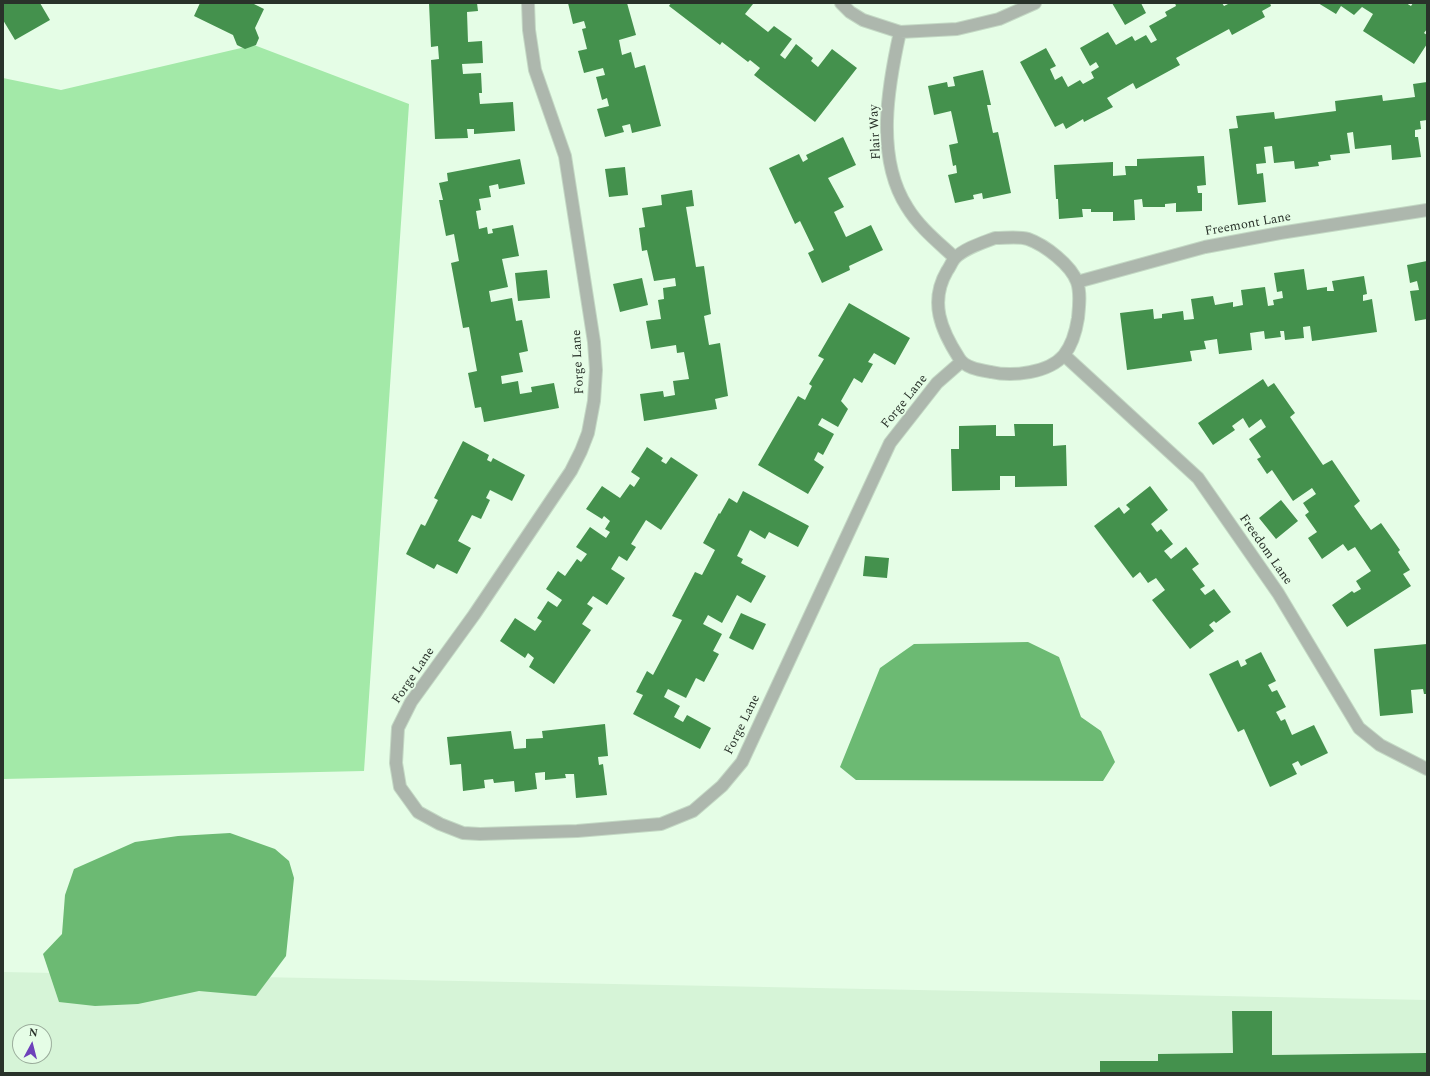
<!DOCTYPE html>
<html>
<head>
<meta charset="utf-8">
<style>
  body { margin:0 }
  #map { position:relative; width:1430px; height:1076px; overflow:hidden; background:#e5fde6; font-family:Spectral,serif }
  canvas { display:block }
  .frame { position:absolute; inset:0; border:4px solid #29322a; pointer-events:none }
  .north { position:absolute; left:12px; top:1024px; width:40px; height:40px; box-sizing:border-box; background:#e5fde6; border:1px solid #9aac9b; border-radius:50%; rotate:7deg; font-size:11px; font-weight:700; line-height:16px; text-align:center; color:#29322a }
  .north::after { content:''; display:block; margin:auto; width:14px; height:18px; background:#6e42ba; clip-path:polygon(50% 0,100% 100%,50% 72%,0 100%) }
</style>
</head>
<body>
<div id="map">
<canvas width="1430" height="1076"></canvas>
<div class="frame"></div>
<div class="north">N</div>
</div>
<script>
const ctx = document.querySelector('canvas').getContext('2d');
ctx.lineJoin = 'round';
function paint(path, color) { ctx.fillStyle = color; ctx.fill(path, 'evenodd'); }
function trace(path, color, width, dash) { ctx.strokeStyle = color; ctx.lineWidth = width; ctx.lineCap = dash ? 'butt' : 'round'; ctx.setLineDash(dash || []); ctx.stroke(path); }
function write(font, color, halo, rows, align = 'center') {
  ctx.font = font + ' Spectral,serif'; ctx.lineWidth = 3.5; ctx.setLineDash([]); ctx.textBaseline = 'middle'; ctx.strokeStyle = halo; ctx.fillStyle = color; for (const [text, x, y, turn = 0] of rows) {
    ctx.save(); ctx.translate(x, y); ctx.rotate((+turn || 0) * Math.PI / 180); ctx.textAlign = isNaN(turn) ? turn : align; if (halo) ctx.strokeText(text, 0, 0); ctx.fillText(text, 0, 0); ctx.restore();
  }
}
paint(new Path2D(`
  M3,972L1427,1000V1073H3ZM20,1032H44V1056H20Z`), '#d6f4d7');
paint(new Path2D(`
  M254,45L409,104L364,771L3,779V78L61,90Z`), '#a3e9a8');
paint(new Path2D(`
  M1028,642L1059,657L1081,717L1101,731L1115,762L1103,781L856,780L840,767L880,668L914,644Z
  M230,833L275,849L289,861L294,878L286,956L256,996L199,991L138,1004L95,1006L59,1002L43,954L62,934L65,895L74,869L135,842L178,836Z`), '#6cba73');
paint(new Path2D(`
  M3,3H40L50,20L15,40L3,20Z
  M200,3H252L264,9L255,28L259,38L256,45L245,49L237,45L233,35L194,16Z
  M429,3H477L478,11L467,12L468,42L482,41L483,63L462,64L463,74L481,73L482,93H479L480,104L513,102L515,131L474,134V129H467L468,138L435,139L431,60L439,59L438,46L431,47Z
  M568,3H627L636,35L619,40L622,55L631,52L635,68L645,65L661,126L632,133L630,124L622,126L624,132L605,137L597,109L609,106L607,98L602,100L596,77L605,75L603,68L584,73L578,51L587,49L582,29L586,28L584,21L573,24Z
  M671,3H751L753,4L745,14L768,32L774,26L792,39L780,55L785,59L796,44L813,58L811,61L818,67L832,49L857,68L815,122L754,75L760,68L750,60L748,62L722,42L720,45L669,6Z
  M1112,3H1141L1146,13L1125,25Z
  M1175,3H1222L1224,6L1230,3H1270L1271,6L1262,11L1265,17L1232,35L1229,29L1176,58L1180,65L1136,89L1133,83L1107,98L1113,107L1084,122L1083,119L1066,129L1063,123L1055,127L1020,62L1046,48L1056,66L1050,69L1055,80L1062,76L1068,87L1080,80L1083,84L1094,78L1091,72L1099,67L1096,62L1090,66L1080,48L1108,32L1116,45L1132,36L1135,41L1146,35L1151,43L1157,40L1149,26L1167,16L1165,12L1176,6Z
  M1318,3H1406L1411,6L1413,3H1425L1427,4V29L1424,33L1427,35V44L1414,64L1363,31L1373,14L1362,7L1354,15L1341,6L1336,14Z
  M983,70L991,105H987L993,133L998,132L1011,193L983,199L982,193L973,195L974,199L955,203L948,175L957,173L956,165L953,166L949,145L958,143L951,111L934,115L928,86L947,82L948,87L955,86L953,77Z
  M1427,82V120L1420,121L1421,129L1415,130V137H1418L1421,157L1392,160L1391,145L1355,149L1353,132L1347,133L1350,153L1330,155L1331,160L1318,162L1319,166L1295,169L1294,161L1274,163L1272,146L1264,147L1266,163L1256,164L1257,174L1263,173L1266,202L1238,205L1229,129L1238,128L1236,116L1274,112L1275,119L1336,111L1335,101L1382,95L1383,101L1415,97L1413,84Z
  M843,137L856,165L828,178L844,207L834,212L846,237L871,225L883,250L849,266L850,270L822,283L808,253L814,250L800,221L795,224L769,168L799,154L803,162L808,159L806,155Z
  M1204,156L1206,185L1197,186L1198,193H1202V211L1176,212V203L1165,204V207H1143L1142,199L1134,200L1135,220L1113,221V212H1091V209H1082L1083,217L1059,219L1058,199H1056L1054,165L1113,162V176L1126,175L1125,166H1137V159Z
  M520,159L525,184L499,189L498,184L489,186L491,197L479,199L481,210L476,211L479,229L487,227L488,234L493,233L492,229L513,225L519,256L502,259L508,287L489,291L491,302L512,298L516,321L522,320L528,351L519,353L523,372L501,376L502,384L518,381L520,394L532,392L531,387L554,383L559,408L484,422L481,407L475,408L468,373L477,371L469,327L463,328L451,263L459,261L454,234L446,236L439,200H443L439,183L448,181L447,173Z
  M625,167L628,195L609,197L605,169Z
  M692,190L694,206L686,207L696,267L704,266L711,314L704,316L709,345L720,343L728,396L715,399L717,409L644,421L640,394L663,391L664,397L675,395L673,381L689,379L684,352L677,353L676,345L651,349L646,321L661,319L658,300L664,299L663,288L676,286L675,278L654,281L647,250L642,251L639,228L645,227L642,208L662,205L661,195Z
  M1427,261V319L1415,321L1410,291L1419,290L1417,281L1410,283L1407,265Z
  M1304,269L1307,290L1327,287V291H1334L1332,281L1364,276L1367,294L1363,295V301L1372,299L1377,332L1312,341L1310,326L1303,327L1304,338L1285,340L1284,331H1280L1281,337L1265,339L1264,331L1250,333L1252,350L1219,354L1217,339L1204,341L1206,349L1190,351L1192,361L1127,370L1120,313L1153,309L1154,319L1162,318V314L1183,311L1184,320L1194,319L1191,299L1213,296L1215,305L1233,302V307L1243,305L1241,290L1265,287L1268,306L1274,305L1273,300L1283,298L1282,291L1277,292L1274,273Z
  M547,270L550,298L518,301L515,273Z
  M642,278L648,305L620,312L613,284Z
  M849,303L910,338L895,365L874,353L868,362L873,364L862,383L854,378L841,401L848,409L838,427L822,418L818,425L834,434L823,455L818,452L814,460L824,467L808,494L758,465L798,396L805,400L812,386L809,384L824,359L818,356Z
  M1263,379L1268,387L1274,383L1295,413L1290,417L1323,465L1332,460L1360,501L1354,506L1371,530L1381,523L1400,550L1398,552L1410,570L1403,574L1411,586L1347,627L1332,605L1352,591L1354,593L1361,589L1356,581L1371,571L1355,547L1348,551L1343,544L1322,559L1308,538L1317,532L1305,515L1309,512L1303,503L1316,494L1312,488L1293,501L1272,470L1267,474L1257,459L1261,457L1249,439L1266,427L1261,419L1249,428L1243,418L1232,426L1235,430L1213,445L1198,423Z
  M1014,424H1053V446L1066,445L1067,486L1015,487V476H1000V490L952,491L951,449H959V426L996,425V436H1015Z
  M463,441L489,455L487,460L491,462L493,458L525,475L512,501L490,490L486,498L490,500L481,519L472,515L458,541L471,548L457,574L437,564L434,569L406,554L421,524L425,526L438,500L434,498Z
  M647,447L663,458L661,461L666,464L671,457L698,475L661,530L646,520L631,544L636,547L627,561L619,556L611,569L625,578L607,605L593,596L587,604L593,608L582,624L591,630L554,684L529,667L534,658L528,653L525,658L500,641L515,618L535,631L542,621L537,618L548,601L557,607L562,600L546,589L558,571L565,576L577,559L581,562L587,554L576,547L590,527L606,538L610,532L605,529L610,521L604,516L602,519L586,509L602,486L620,498L630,484L634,487L640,478L631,472Z
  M1150,486L1168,510L1151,524L1157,532L1161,529L1173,544L1164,551L1171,559L1186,547L1199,564L1192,569L1205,586L1200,589L1205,595L1214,589L1231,612L1216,623L1214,621L1209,625L1214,631L1190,649L1152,600L1165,590L1156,578L1148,583L1140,572L1133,578L1094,526L1119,507L1124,514L1130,509L1126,505Z
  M743,491L809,526L798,547L769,532L765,539L750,530L737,556L743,559L741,563L766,576L751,603L737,595L722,623L708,615L703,624L722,634L713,651L719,654L704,682L696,678L686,698L668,689L664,697L680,706L674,717L683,722L687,715L711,728L700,749L633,714L643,695L636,692L647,671L653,675L682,620L672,616L695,572L702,575L715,550L703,543L719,513L720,514L729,498L737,503Z
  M1281,500L1298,521L1276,539L1259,518Z
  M865,556L889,558L887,578L863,576Z
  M741,613L766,624L753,650L729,638Z
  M1427,644V694H1424L1423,689L1411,690L1413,713L1380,716L1374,649Z
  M1261,652L1276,681L1268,685L1272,692L1277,690L1286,707L1276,712L1281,721L1285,719L1292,735L1314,725L1328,753L1301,766L1298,761L1292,764L1297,774L1270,787L1244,729L1238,732L1209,674L1238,660L1241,667L1247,664L1245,660Z
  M605,724L608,756L598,757L599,765L603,764L607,795L576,798L574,774H565L566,778L545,780V772L535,773L537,789L515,792L514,781L494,783L493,779L484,780L485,788L463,791L461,764L450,765L447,737L511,731L514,749L526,748V739L543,738L542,731Z
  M1232,1011H1272V1055L1427,1053V1073H1100V1061H1158V1054L1233,1053Z`), '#44914d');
const street = new Path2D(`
  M528,3L529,30L535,70L565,156L594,342L596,370L594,401L588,433L581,451L571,471L474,615L411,702L398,728L396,763L400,787L418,812L440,824L463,833L480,834L577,831L661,824L693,811L722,786L742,762L890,443L937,383L961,362
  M841,3L850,12L863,20L900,32L957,29L999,19L1035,3
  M900,32C888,86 875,157 907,207C919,227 938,242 955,258
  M995,238C1006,238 1019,236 1028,239C1045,245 1071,265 1077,282C1081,293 1079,307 1078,318C1076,331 1072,345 1064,355C1049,373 1012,377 991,372C980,370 965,368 959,358C941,330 929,302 947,271C950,267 952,261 955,258C965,248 982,243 995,238Z
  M1077,282L1205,247L1280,233L1427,210
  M1064,355L1198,478L1278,593L1359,728L1380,745L1427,769`);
trace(street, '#c3d8c4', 14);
trace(street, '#adb7ad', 12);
write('13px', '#29322a', '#e5fde6', [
  ["Flair Way",876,132,-93],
  ["Freemont Lane",1248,225,-10],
  ["Forge Lane",579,362,-93],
  ["Forge Lane",905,402,-51],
  ["Freedom Lane",1265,550,55],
  ["Forge Lane",414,676,-56],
  ["Forge Lane",743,725,-64]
]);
</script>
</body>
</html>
